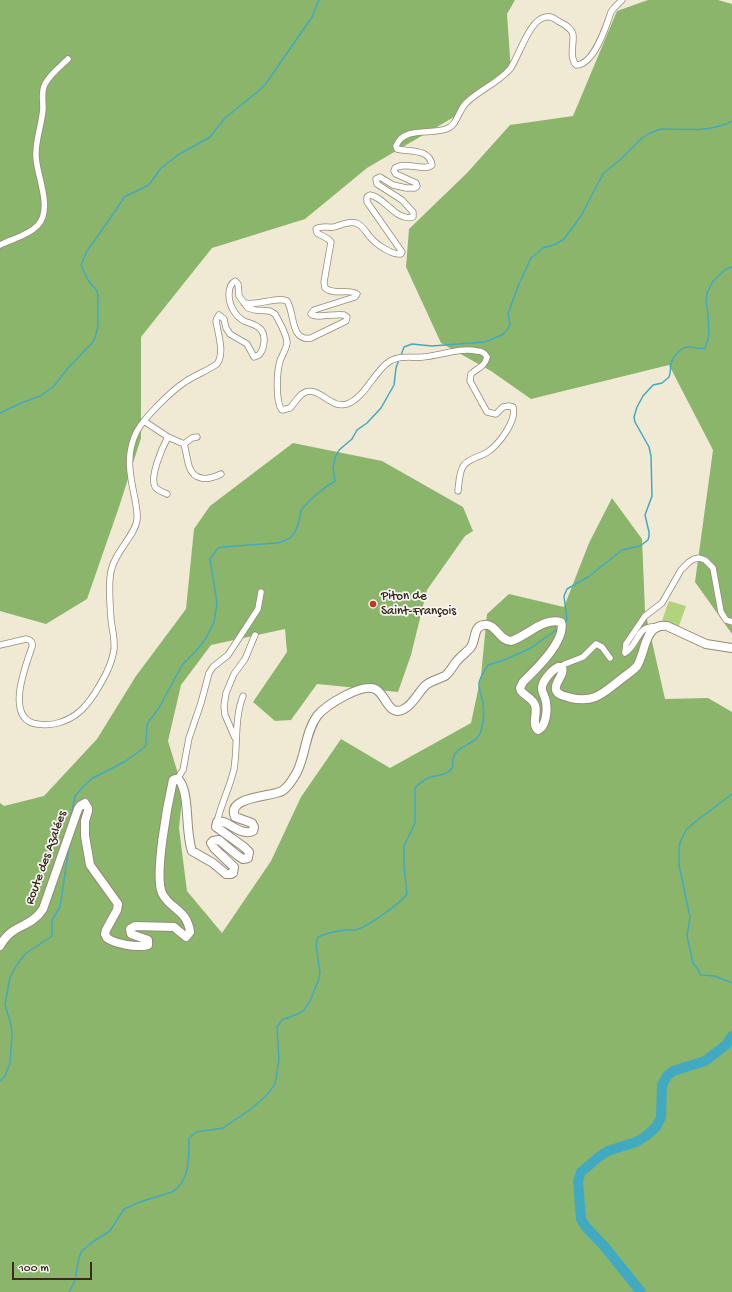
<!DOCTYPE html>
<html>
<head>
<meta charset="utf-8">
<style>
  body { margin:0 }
  #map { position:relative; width:732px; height:1292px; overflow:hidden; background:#f0e9d3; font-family:"Gochi Hand",sans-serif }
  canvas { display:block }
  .scale { position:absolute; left:12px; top:1262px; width:80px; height:18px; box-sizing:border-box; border:2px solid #3b2a1e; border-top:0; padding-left:5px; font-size:12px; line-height:14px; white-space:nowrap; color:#3b2a1e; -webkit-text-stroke:3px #f6f6f2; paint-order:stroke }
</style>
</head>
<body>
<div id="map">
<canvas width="732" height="1292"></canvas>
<div class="scale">100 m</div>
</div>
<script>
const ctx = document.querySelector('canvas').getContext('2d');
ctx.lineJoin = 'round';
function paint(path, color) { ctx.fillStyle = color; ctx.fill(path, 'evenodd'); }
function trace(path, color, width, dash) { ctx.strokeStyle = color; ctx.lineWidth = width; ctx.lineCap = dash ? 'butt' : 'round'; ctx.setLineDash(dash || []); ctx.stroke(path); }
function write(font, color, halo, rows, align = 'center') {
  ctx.font = font + ' "Gochi Hand",sans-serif'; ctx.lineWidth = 3.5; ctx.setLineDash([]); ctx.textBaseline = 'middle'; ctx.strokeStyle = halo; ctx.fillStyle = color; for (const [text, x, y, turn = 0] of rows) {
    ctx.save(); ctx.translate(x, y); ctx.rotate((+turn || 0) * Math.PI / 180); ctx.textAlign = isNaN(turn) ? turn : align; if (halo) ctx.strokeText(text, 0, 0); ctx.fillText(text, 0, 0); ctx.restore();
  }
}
paint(new Path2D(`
  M669,601L686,606L679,626L662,621Z`), '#b1d37c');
paint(new Path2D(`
  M0,0H515L507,14L511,72L485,90L459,114L367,168L305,219L212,248L141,337V438L119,507L87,599L46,624L0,611Z
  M648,0H718L732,4V634L695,582L713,450L669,365L531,399L491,371L441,343L406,267L409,229L467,173L510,125L573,116L617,11Z
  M293,443L382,461L463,507L473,531L465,536L427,590L411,655L398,692L317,684L291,720L275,721L253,702L287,652L285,629L211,645L181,685L168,741L183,790L179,828L187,891L222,933L271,861L301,797L341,739L390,768L471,723L481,676L487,614L509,594L564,607L589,543L612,498L642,539L645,611L665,699L708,698L732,712V1292H0V803L4,806L44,796L97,739L136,676L186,609L194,529L210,506Z`), '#8cb56c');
trace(new Path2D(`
  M401,355L404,347L412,344L432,346L485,342L502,335L508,329L510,324L508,314L518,286L531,258L543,248L556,244L564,239L581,216L603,174L622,158L642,138L648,134L661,129C684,129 711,133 732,121
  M0,413L21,403L40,396L53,387L68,368L92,343L95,338L98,326V297L97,291L88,280L81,265L87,251L118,207L124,197L149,185L161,168L178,155L210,137L225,118L261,89L267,82L312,17L319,0
  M564,624L567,620L564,596L567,589L588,577L622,550L640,546L648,540L649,536V532L645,515L652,496L651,456L649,447L635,422L634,417L637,407L643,396L653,385L662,383L669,377C671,373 670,368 671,364C673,356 681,347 689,347C695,347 700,349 705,348L709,336L708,313L706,302L707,293L713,281L726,269L732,267
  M732,794L695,822L686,830L682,838L679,846V865L690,917L687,936L693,963L699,971L700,975L715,976L732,983
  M71,817L75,796L83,787L91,779L126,761L145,747L146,743L147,725L149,721L159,708L182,665L196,651L206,638L214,623L217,603L210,559L218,548L222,547L277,543C291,540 296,535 299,520C300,517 300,514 301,511C307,501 325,487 335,481L333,468L335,458L339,450L352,439L357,430L367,423L381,408L394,385L396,368L399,359
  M0,1081L5,1076L10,1063L12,1036L11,1025L5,1005L10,977L16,966L25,954L52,936V920L60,907L61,901L69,847
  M69,1292L75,1281L78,1262L81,1252L91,1243L110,1231L124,1209L140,1202L172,1192C190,1182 189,1156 189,1138L196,1132L223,1128L251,1109L266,1096L275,1084L279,1060L277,1027L282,1020L300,1013L304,1010L310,1001L319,979L320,973L316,945L318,937C326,933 337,931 346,930C349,930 352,930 355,930C366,928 401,903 407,894L404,866V846L415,823V788C418,784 423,781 428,778C437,774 447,777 453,767C449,744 477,747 481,731C484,722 484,711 483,703C482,697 479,690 479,684C479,678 485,670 488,665L504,660L531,648L559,628`), '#41aac1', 1.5);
trace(new Path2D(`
  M641,1292L604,1246L586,1227L581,1219L578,1180L581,1172L600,1156L608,1151L636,1142L646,1136L656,1127L661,1117L662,1085L667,1076L673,1071L705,1061L726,1045L732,1036`), '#41aac1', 10);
const minor = new Path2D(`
  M0,245C12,239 29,235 38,225C53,208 37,177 36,157C35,140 42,125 43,108C43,100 41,91 45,84C50,74 61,66 68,59
  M244,303C259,306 277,296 287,301C295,313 290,342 311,338L346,321L347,317L344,315C335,313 316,319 311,314L314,310L355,297L357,294C349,288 335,296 325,288L324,282L331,242L328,239L317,233L316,229C321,225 328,228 334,227C341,225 348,221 356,223C363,225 366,233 371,238C377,245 392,255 401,254L402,252L367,202V197L370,195C385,197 396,222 413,217V212L402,200L377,184L376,179L380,177L393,185L406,188H415L417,186L416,183L396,174L394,171L395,168C406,161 425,172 432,165C429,148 409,152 397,149L396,146C404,126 430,135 446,129C457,126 458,111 466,103C479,90 498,83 510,69C519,57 529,19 546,17C551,16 554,18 558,21C564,24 572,28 573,35C574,45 569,57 576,65C594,65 606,27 611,12L614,8L622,0
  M144,421L168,437L184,444
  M197,437L192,438L184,444C186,451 187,459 189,466C194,482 209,480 221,474
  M167,494C163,492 159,491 156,488C148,479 163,446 168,437
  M0,645L26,639C31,640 33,642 32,647C26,665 4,719 37,724C44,725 51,725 58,723C76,718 85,708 95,693C103,680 112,665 114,649C115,639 112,629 111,619C110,604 108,586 111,571C115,551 135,536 137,520C138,513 136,506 135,499C130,476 125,454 137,431C145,417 171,391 185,382C195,375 207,371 217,364C225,353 218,334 216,321L217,318L219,315L224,319L226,328L230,334L247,344L254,357L259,355C265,348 267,333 258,327C254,324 249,323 244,321C235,316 229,305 229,295C229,289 230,284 235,281L238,284L239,296L248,308L255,310L270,311L275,314C279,321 287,336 287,343C286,350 282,355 280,361C277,371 275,401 282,410L290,408C294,404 297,398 302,394C318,383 330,410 347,404C365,398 374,371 390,361C400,355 411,358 423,357C440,356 459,347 477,351C482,351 485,353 487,357C485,367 477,368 471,374L470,381L487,412L496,414L503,407L509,406L513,407C517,421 498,446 486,453C479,457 470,458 464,465C459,471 459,483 458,491
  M625,653L626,644L645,616L662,603L681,570L689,562L694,559L699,558L705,560L713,568L721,612L726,620L732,622
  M625,653C639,644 637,624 657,627
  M561,667L565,664L583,657L596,644L602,647L610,658
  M235,738L225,715L224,706L226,693L234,674L245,659L255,635
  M177,779L183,770L189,738L201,703L209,673L213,667L228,655L258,609L261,592
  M217,822C221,804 230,787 234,769C238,745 234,719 243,696`);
const secondary = new Path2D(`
  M0,946C12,923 30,929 43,909L78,809L80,806L85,803L88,808V811L85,821V836L90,865L118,904L117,910L106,930L105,934L107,938C116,944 136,948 148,945V940L131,934L130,929L135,926L174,927L186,937L190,932C187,909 169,909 162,893C154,875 168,802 173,780L175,779L179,780C190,793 185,832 192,851L213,863L226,874H231L233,873L234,867L214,848L211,843L213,841L219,840L237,855L243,859L248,858L249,852L244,847L219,829L216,827L217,822C227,818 239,837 253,831L254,827L252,823L235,817C226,796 272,797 282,791C289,787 293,779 297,772C306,754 305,733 317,716C326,705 361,683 375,689C386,693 388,718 404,709C414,704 418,692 426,685C432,680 439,679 445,676C450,672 453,666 456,662C461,656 467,652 471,647C476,640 473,626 484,625C496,623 499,641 511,641C527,636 544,617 561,622C567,640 535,670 523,682L520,688L521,691C525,696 533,699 535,705C538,714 531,724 538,730C547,726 548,707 545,698C544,695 542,692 542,689C541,682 552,670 558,667H562C565,676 554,681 556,690C558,696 566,696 571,698C595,703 603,693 620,680C626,675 633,671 637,666C646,652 644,623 667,626L706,644L732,648`);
trace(minor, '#968a78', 7);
trace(secondary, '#968a78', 10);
trace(minor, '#fff', 5.5);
trace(secondary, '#fff', 8);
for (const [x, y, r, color] of [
  [373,604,4,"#c8321e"]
]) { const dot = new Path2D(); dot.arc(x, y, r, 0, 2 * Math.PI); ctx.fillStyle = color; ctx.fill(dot); trace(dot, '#f6f6f2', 1.5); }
write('13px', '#3b2a1e', '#f6f6f2', [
  ["Piton de",381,597],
  ["Saint-François",381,612]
], 'left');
write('13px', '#3b2a1e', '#f6f6f2', [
  ["Route des Azalées",47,858,-70]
]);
</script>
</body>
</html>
